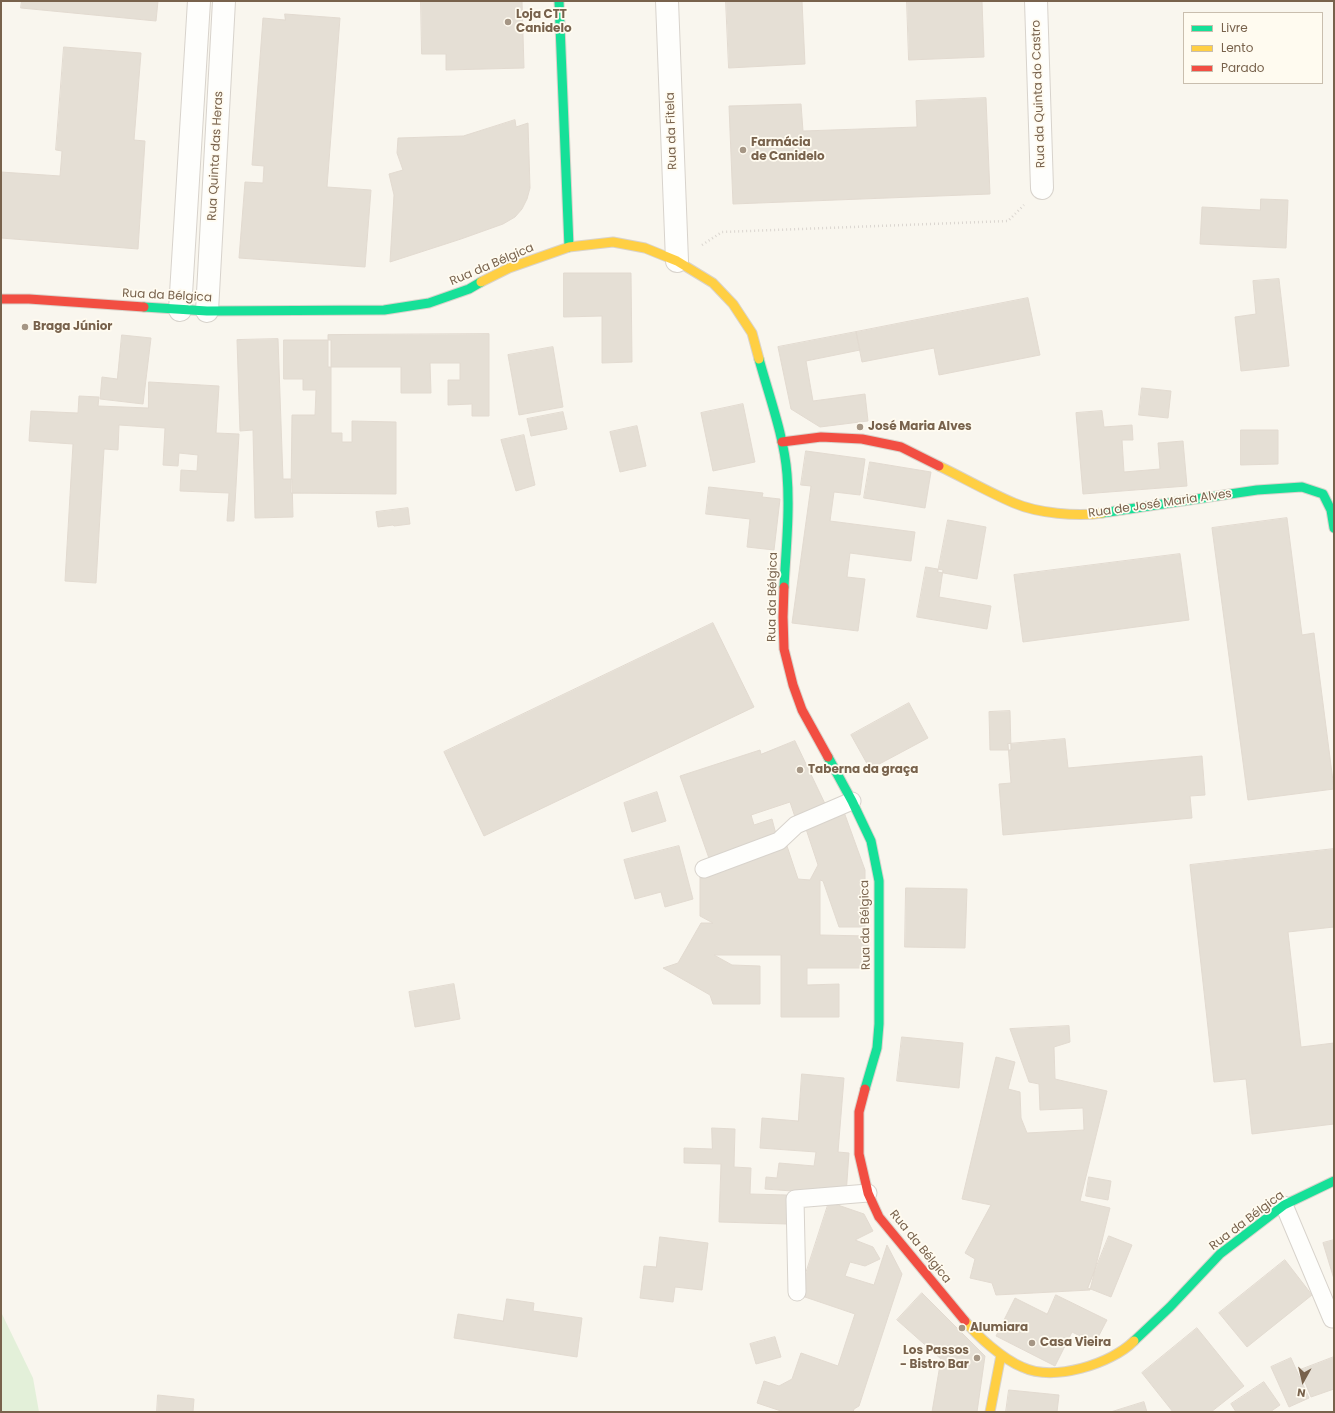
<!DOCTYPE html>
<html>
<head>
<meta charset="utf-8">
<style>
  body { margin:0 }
  #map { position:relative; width:1335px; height:1413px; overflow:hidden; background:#f9f6ee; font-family:Poppins,sans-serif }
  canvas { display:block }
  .frame { position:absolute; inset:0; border:2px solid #78624c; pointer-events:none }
  .legend { position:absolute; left:1183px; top:12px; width:140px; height:72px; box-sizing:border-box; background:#fffbf0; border:1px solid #c9beae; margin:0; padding:5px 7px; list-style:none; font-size:12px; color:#78624c }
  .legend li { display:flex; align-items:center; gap:8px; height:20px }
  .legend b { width:20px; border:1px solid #c9beae }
  .north { position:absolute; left:1283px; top:1361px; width:40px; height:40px; -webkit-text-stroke:3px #fffbf0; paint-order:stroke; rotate:188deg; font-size:11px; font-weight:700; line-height:16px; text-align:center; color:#78624c }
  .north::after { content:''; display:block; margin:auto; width:14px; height:18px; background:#78624c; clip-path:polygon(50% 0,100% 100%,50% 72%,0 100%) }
</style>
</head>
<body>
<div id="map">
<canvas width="1335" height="1413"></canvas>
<div class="frame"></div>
<ul class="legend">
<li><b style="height:5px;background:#16e098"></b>Livre</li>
<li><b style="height:5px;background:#ffcf43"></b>Lento</li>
<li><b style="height:5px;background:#f24e42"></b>Parado</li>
</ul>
<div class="north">N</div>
</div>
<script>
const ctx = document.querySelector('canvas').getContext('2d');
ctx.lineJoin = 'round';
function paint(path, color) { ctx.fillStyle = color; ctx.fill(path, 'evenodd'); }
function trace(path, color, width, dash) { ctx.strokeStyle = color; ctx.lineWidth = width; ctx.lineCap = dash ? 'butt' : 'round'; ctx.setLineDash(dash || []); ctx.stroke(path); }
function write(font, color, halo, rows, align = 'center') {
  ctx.font = font + ' Poppins,sans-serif'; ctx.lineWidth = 3.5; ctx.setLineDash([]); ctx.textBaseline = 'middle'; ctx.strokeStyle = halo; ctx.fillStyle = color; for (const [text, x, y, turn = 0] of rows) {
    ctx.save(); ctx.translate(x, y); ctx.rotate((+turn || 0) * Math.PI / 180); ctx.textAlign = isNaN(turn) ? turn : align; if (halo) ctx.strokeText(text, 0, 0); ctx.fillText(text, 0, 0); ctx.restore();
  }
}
paint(new Path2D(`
  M1,1312L33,1378L39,1412H1Z`), '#e3f0d9');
const building = new Path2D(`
  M22,1H158L156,21L21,8Z
  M421,1H522L524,68L446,70V54H422Z
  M726,1H802L805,64L729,68Z
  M907,1H982L984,57L909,60Z
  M285,14L340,18L327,187L371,190L365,267L239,258L245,182L263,183L264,166L252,165L263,18L285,20Z
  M64,47L141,53L134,140L145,141L138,249L1,238V172L60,176L62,151L56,150Z
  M986,98L990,194L733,204L729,106L801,104L803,131L917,127L916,101Z
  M515,120L516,127L528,123L530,188L527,199L522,209L515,217L503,224L461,239L390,262L394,195L389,174L403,170L397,153L398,138L463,136Z
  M1261,199L1288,200L1286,248L1200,244L1202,207L1260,210Z
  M564,273H631L632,362L602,363V316L564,317Z
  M1279,279L1289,366L1241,371L1235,317L1256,314L1253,281Z
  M1028,298L1040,355L939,375L934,348L862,362L856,332Z
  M856,332L860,350L806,361L813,401L865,394L868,421L820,427L791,409L778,347Z
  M489,334V416H472V404L448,405V380H460V363H430L431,393H401V367H328V335Z
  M122,335L151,338L143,404L100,399L102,377L117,379Z
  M278,339L283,479H292L293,517L255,518L253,430L240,431L237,340Z
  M284,340H331V433H342V442H352V421L396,422V494L291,493L292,415H315L316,390H303V379H284Z
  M553,347L563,407L519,415L508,355Z
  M149,382L219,386L216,433L239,434L234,521H227L229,493L180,491L181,470L197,471L198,455L179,453L178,466L163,465L165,428L119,425L118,450L104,449L96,583L65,581L73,444L29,441L31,411L78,413L79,396L99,397L98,406L148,408Z
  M1142,388L1171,391L1168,418L1139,415Z
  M743,404L755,462L713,471L701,413Z
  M1102,411L1104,427L1132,425L1133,440H1122L1124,472L1160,469L1158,443L1183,441L1187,486L1083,494L1076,413Z
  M563,412L567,429L531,436L527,419Z
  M637,426L646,466L620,472L610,432Z
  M1241,430H1278V464L1241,465Z
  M524,435L535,485L516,491L501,440Z
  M806,451L865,459L860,495L834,492L830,521L915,532L911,561L850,553L847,577L865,579L858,631L792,623L811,486L801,485Z
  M870,462L931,472L925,508L864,498Z
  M709,487L763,493L762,497L780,499L774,550L747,547L750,519L706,514Z
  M408,508L410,524L394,526L393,525L378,527L376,512Z
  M1287,518L1302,635L1314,633L1334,789L1248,800L1212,528Z
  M948,520L986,527L977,579L938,572Z
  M1180,554L1189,620L1023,642L1014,575Z
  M926,567L943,570L939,597L991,606L987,629L917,617Z
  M713,623L754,707L484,836L444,752Z
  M909,703L928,738L870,769L851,735Z
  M1010,711L1011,750H990L989,712Z
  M1065,739L1068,768L1202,756L1205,795L1190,796L1192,818L1003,835L999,784L1011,783L1008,744Z
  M795,741L828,810L796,820L790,802L751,815L754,825L772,819L777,838L711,864L680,776L760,750L761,754Z
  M657,792L666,821L632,832L624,803Z
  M844,812L865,870V927H839L823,881L820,880V935L868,936V968H807V985L839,984V1017H781V955H714L732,965L760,966V1004H713L710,995L663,968L678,963L701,923H713L700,916V877L787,846L798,879L810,880L818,865L805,826Z
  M679,846L693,899L665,907L661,892L635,899L624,860Z
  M1334,849V927L1288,932L1301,1047L1334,1043V1124L1252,1134L1246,1079L1214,1082L1190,865Z
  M906,888L967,889L965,948L905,947Z
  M454,984L460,1019L415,1027L409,992Z
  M1069,1026L1070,1042L1054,1047L1055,1079L1107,1091L1080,1201L1110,1208L1090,1290L996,1295L992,1283L970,1278L975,1259L965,1253L991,1205L962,1199L996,1057L1015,1062L1008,1089L1020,1092L1021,1118L1027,1133L1084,1130L1083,1108L1040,1110L1039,1084L1029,1082L1010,1029Z
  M902,1037L963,1043L959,1088L897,1081Z
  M802,1074L844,1078L838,1152L849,1153L846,1195L765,1189L766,1177L777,1178L779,1163L814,1166L816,1152L760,1148L762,1118L798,1121Z
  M712,1128L735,1129L734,1167L751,1168L750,1194L787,1195V1224L719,1222L721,1164L684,1163V1148L712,1149Z
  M1089,1177L1111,1181L1108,1200L1086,1196Z
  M829,1202L864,1214L873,1231L855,1240L873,1247L880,1259L865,1266L850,1262L845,1276L874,1285L887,1245L902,1274L859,1406L854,1409L853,1412H784L757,1403L764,1381L779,1386L792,1379L801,1353L838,1366L855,1314L799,1295Z
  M1109,1236L1132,1245L1111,1297L1088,1288Z
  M660,1237L708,1243L702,1290L675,1287L673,1302L640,1298L644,1266L656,1267Z
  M1334,1240V1279L1323,1243Z
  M1285,1260L1312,1295L1247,1347L1219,1313Z
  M922,1293L985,1356L977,1412H932L941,1359L897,1320Z
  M1056,1295L1107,1320L1095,1343L1072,1332L1055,1366L996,1336L1015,1298L1047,1314Z
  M507,1299L534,1303L533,1311L582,1318L577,1357L454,1338L458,1314L503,1321Z
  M1197,1328L1244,1386L1211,1412H1173L1142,1373Z
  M775,1337L781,1357L756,1364L750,1344Z
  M1334,1357V1389L1311,1397L1300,1370Z
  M1291,1358L1309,1398L1289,1407L1271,1367Z
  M1264,1382L1280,1405L1270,1412H1236L1231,1404Z
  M1009,1390L1059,1395L1057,1412H1006Z
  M158,1395L194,1399L193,1412H157Z
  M1144,1402L1147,1412H1111Z`);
paint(building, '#e5dfd5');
trace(building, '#e2dad0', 1);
const lane = new Path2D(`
  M704,869L779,841L796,825L852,801
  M1284,1205L1332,1319
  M797,1292L795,1199L868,1193`);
const street = new Path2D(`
  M667,1L677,261
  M1036,1L1042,188
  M180,310L199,1
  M207,311L224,1`);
const fast = new Path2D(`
  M559,1L569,247
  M144,307L207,311L384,310L429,303L469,289L481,282
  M759,359C769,396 784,436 787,474C790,511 786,549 784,587
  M1102,513L1257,490L1302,487L1323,494L1331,510L1334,528
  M828,757L852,801L871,841L879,881V1024L877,1048L865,1089
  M1134,1341L1170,1307L1220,1254L1284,1205L1334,1181`);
const slow = new Path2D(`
  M481,282L509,268L569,247L613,242L645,248L677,261L713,283L733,304L752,333L759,359
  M939,466C964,478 988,492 1014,503C1037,513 1077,517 1102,513
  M965,1321C978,1337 1003,1359 1022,1367C1054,1382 1111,1364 1134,1341
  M990,1412L1001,1355`);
const jam = new Path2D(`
  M1,299H29L144,307
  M782,442L821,437L862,439L901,447L939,466
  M784,587L783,617L784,649L793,685L802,710L828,757
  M865,1089L859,1112V1154L868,1193L879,1217L965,1321`);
trace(lane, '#d8d3cc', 19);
trace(street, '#d8d3cc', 24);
trace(fast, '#d9d3cb', 11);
trace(slow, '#d9d3cb', 11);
trace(jam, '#d9d3cb', 11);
trace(new Path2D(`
  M702,245L722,232L1008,221L1024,205`), '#dbd6d0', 2.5, [1, 3]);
trace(lane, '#fefefc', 17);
trace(street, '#fefefc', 22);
trace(fast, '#16e098', 9);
trace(slow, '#ffcf43', 9);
trace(jam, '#f24e42', 9);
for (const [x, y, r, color] of [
  [508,22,4,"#a59685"],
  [743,150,4,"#a59685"],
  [25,327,4,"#a59685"],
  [860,427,4,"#a59685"],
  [800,770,4,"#a59685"],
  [962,1328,4,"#a59685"],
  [1032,1343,4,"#a59685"],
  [977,1358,4,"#a59685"]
]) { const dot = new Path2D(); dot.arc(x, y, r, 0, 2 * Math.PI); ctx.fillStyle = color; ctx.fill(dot); trace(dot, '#fffbf0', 1.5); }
write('bold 12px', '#78624c', '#fffbf0', [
  ["Loja CTT",516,15],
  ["Canidelo",516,29],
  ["Farmácia",751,143],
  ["de Canidelo",751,157],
  ["Braga Júnior",33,327],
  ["José Maria Alves",868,427],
  ["Taberna da graça",808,770],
  ["Alumiara",970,1328],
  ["Casa Vieira",1040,1343],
  ["Los Passos",969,1351,"right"],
  ["- Bistro Bar",969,1365,"right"]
], 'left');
write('12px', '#78624c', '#fffbf0', [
  ["Rua da Quinta do Castro",1039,94,-92],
  ["Rua da Fitela",672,131,-92],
  ["Rua Quinta das Heras",216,156,-87],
  ["Rua da Bélgica",492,265,-23],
  ["Rua da Bélgica",167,296,3],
  ["Rua de José Maria Alves",1160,504,-8],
  ["Rua da Bélgica",773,597,-89],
  ["Rua da Bélgica",866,925,-91],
  ["Rua da Bélgica",1247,1221,-37],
  ["Rua da Bélgica",920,1247,51]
]);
</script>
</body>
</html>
